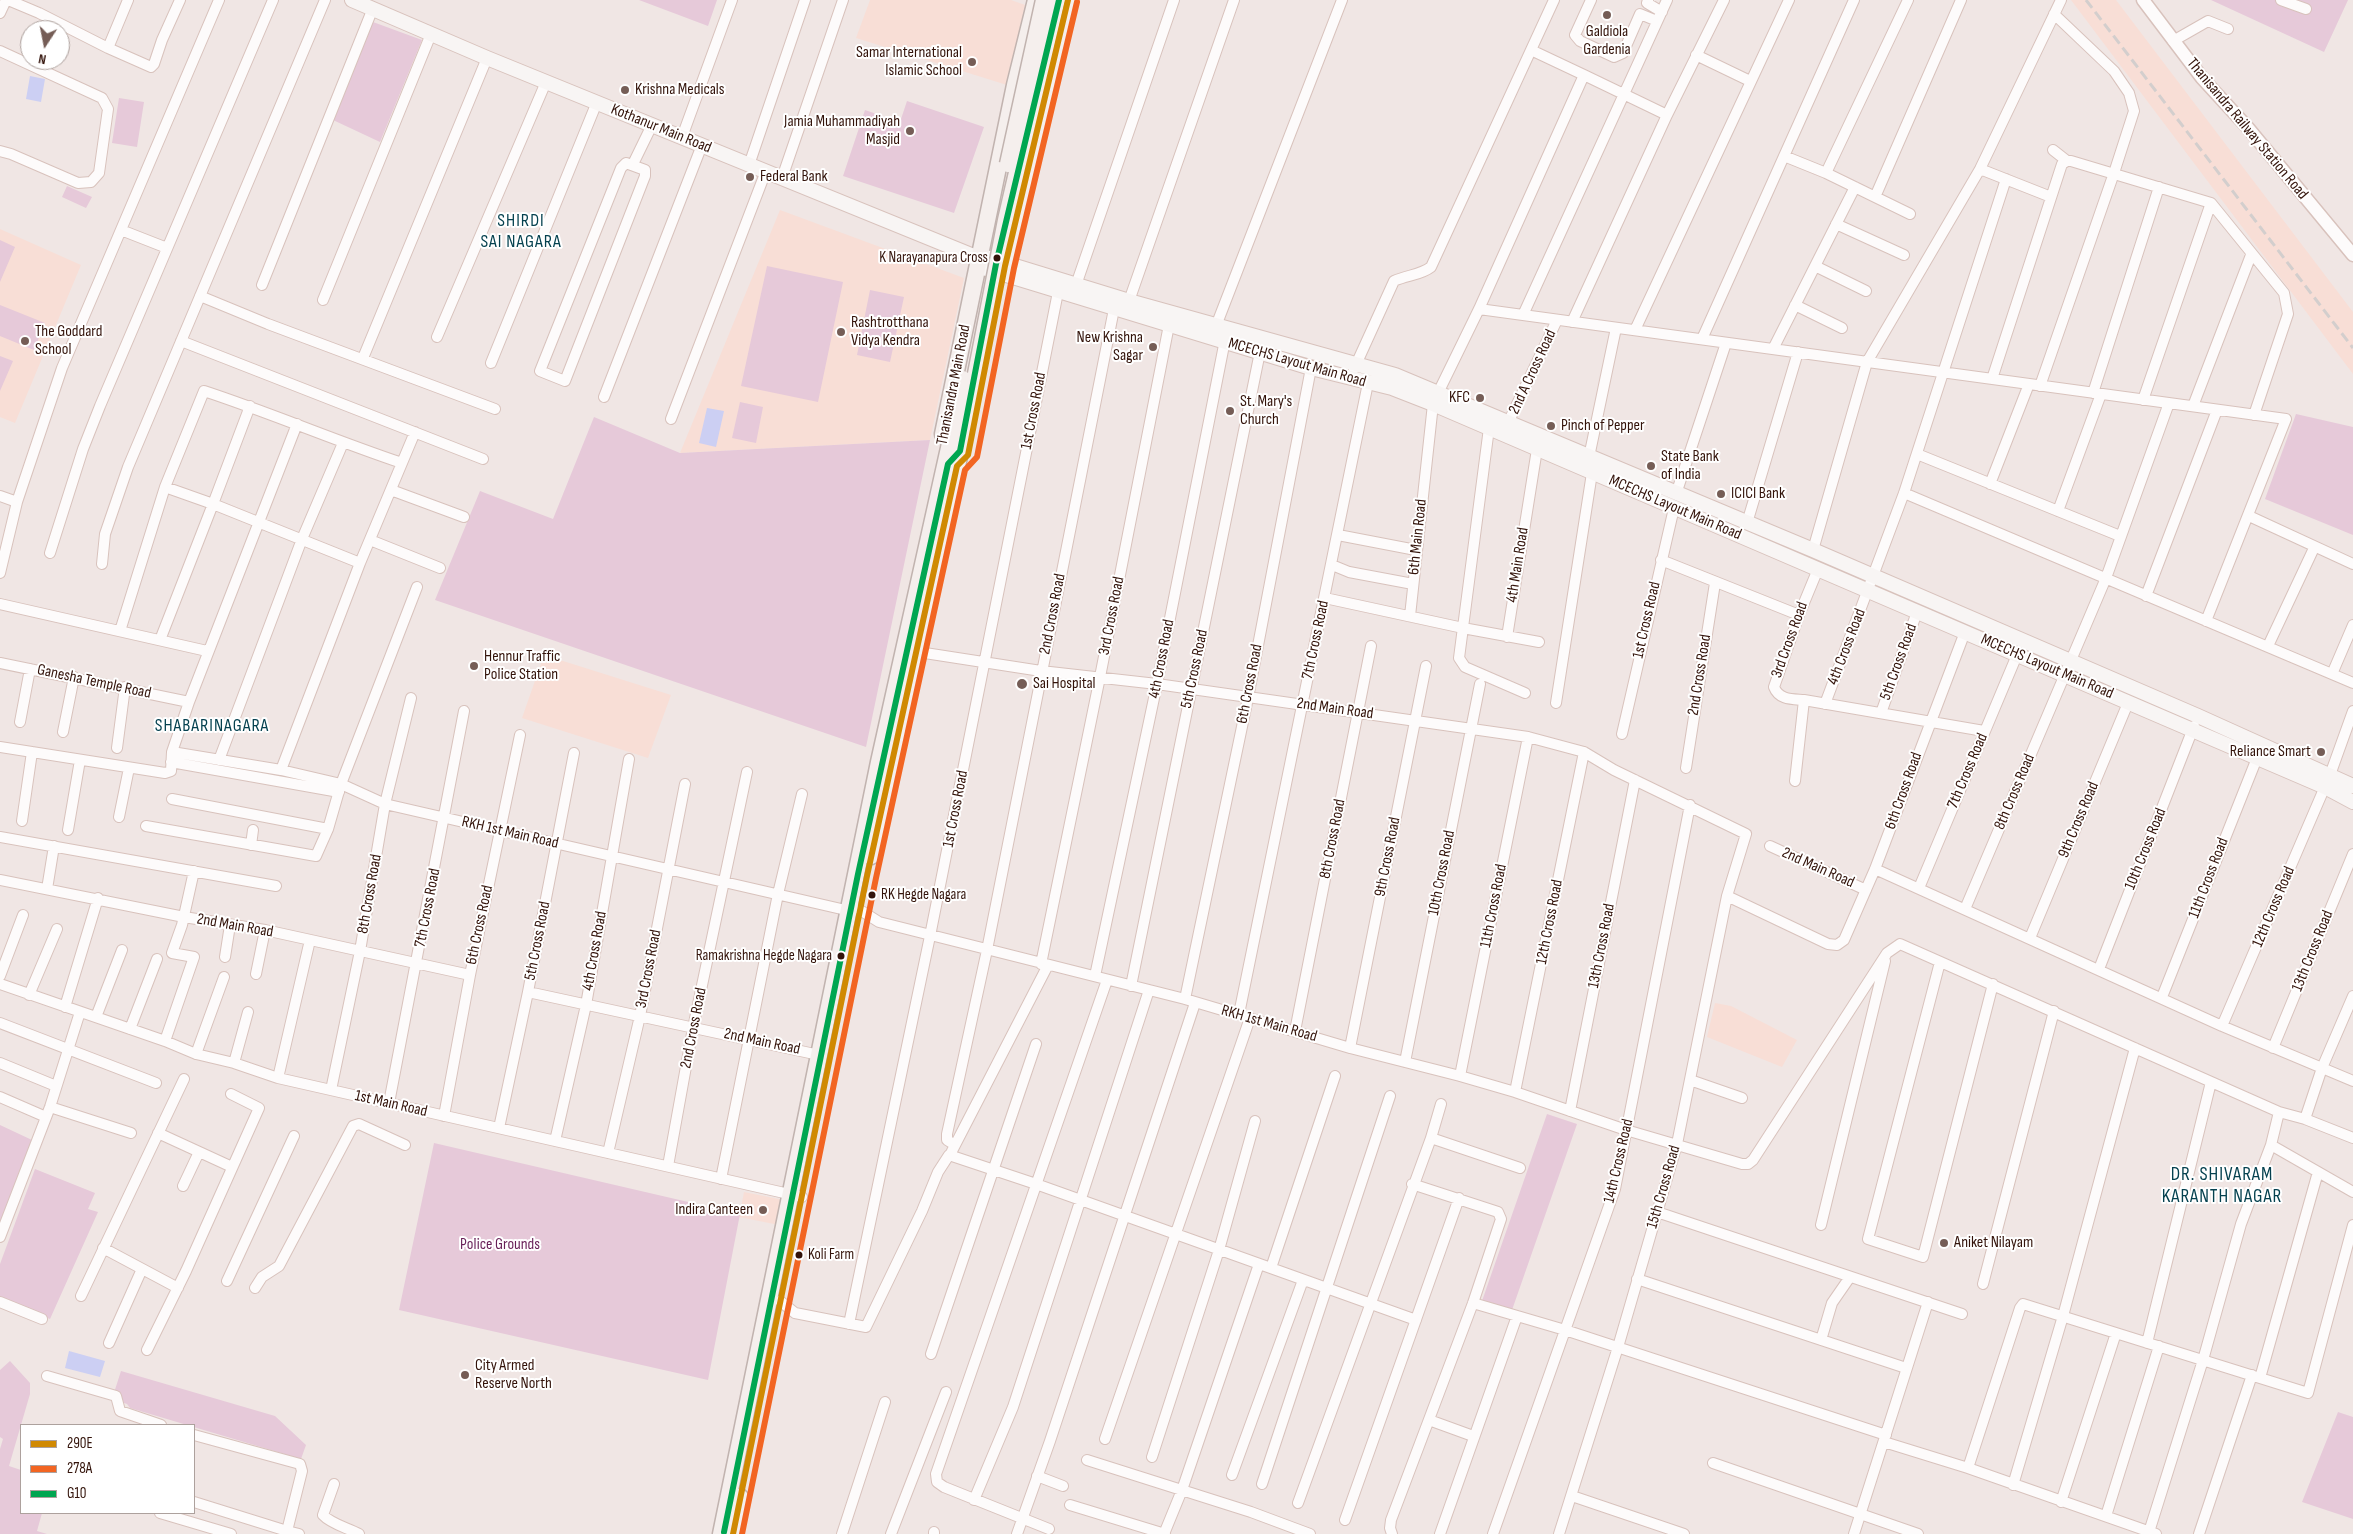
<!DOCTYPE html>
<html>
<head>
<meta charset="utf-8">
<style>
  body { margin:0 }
  #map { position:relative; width:2353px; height:1534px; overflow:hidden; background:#f0e6e4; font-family:"Sofia Sans Condensed",sans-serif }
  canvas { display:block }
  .legend { position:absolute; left:20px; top:1424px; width:175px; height:90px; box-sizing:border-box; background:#fff; border:1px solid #ada19d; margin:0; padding:6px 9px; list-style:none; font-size:15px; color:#33130a }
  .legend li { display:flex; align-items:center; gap:10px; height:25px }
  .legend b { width:25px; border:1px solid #ada19d }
  .north { position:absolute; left:20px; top:20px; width:50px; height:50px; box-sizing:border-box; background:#fff; border:1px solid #ada19d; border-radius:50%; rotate:191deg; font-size:14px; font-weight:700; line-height:20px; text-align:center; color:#33130a }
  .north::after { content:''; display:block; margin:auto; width:18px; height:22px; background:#755d56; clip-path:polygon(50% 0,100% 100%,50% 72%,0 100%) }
</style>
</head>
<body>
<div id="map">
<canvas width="2353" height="1534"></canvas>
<ul class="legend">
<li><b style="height:6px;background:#d08902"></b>290E</li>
<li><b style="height:6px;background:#f26522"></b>278A</li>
<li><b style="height:6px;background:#00a651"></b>G10</li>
</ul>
<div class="north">N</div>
</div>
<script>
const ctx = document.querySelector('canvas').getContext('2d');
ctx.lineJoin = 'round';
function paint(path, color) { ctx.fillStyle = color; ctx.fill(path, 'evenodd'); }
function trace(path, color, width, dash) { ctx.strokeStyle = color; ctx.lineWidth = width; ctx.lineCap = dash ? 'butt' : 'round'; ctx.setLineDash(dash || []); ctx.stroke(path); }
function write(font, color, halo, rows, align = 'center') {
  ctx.font = font + ' "Sofia Sans Condensed",sans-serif'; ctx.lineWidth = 4; ctx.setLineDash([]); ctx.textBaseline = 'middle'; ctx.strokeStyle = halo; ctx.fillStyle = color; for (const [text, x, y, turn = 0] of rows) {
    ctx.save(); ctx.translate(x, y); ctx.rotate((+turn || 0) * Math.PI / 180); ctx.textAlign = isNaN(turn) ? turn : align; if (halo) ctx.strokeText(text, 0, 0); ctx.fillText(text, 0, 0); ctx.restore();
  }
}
paint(new Path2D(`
  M870,0H1011L1025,5L1007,85L856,38Z
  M2071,0H2116L2353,312V374Z
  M780,210L964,278L930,440L680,453Z
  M0,229L81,265L15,423L0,417Z
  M544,655L671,695L648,758L522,718Z
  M1715,1003L1731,1006L1797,1040L1782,1067L1707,1037Z
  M744,1192L784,1200L779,1225L739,1217Z`), '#f8ded6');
paint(new Path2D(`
  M639,0H717L708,26Z
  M2211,0H2348L2324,52Z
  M373,22L422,40L380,142L333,120Z
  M119,98L144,102L137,147L112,143Z
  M907,101L984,127L954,213L843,176L865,110L900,122Z
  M67,186L92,197L86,208L62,197Z
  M0,240L15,247L0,282Z
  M767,266L843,282L818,402L741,386Z
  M870,290L904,297L890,362L857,355Z
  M0,305L45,323L34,350L0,336Z
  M0,356L13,361L0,391Z
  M740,402L763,407L756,443L732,438Z
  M2296,414L2353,427V535L2265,499Z
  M594,417L680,453L930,440L866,747L435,600L480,491L553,519Z
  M1547,1114L1577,1124L1512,1310L1482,1301Z
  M0,1125L32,1140L0,1224Z
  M434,1143L740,1214L708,1380L399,1310Z
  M35,1169L95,1193L88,1209L98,1212L50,1319L0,1298V1264Z
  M10,1361L30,1383V1394L9,1466L21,1470V1513H42L37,1531L47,1534H0V1449L3,1439L0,1437V1370Z
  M121,1371L275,1416L306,1445L301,1459L130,1408L127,1404L112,1399Z
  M2338,1412L2353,1417V1519L2302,1502Z`), '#e6c9d9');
paint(new Path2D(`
  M30,76L45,79L41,102L26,99Z
  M707,408L724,411L716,447L699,443Z
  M69,1351L105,1361L100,1377L65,1368Z`), '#cccff3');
const minor = new Path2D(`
  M8,0L39,13L108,48L151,67L154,64L162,40L180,0
  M1591,0L1575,35L1580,41L1614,57L1623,53L1640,14L1657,21
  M1648,0L1647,3L1662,12
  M2281,0L2306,9
  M0,13L6,0
  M2173,41L2208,21L2228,29
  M108,48L128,0
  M0,51L102,98L108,109L99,173L91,182L78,183L11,154L0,151
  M1696,55L1750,81
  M1584,75L1667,115
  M682,137L732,0
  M2053,150L2067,161
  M1784,156L1826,173L1910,214
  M626,163L645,170V176L565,381L540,371L621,168Z
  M633,164L652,125
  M749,165L805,0
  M1980,169L2051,197
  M1826,173L1908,0
  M782,178L843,0
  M1875,197L1961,0
  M1836,224L1904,255
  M121,230L167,248
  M1815,266L1866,291
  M262,285L373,8
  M1076,285L1174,0
  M200,296L268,324L495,409
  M323,300L431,34
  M1129,301L1234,0
  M1795,305L1842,328
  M1479,309L2286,419L2206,621
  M1523,315L1667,0
  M1572,322L1667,115L1724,0
  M1216,326L1342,0
  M1635,330L1789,0
  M437,337L546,82
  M1702,339L1854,0
  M181,341L483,459
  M1773,349L1855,187
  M363,358L487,58
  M491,363L597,102
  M1354,369L1394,281C1407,275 1421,275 1431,267L1554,0
  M1992,379L2062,164L2067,161H2071L2211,203L2284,293L2288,314L2254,415
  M2040,386L2114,173L2134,111L2129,93L2114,71L2054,14
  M1438,393L1479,309L1584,75L1531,50
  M2093,393L2159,187
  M604,397L702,145
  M2143,400L2211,203
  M2193,406L2251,255
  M671,419L766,171
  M1508,423L1557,320
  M1489,428L1459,658L1465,667L1525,693
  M1917,454L2120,536
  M1589,457L1616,328
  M1990,484L2029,384
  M165,487L213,504L250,406
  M391,490L464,517
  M1904,493L2353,683
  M1676,494L1726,343
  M0,496L17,502
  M2058,511L2101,394
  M2249,516L2353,564
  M1747,523L1798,352
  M1338,535L1416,550
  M370,540L440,568
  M1813,550L1867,362L1980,169L2061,0
  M50,553L83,449L100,406L273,0
  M1661,560L1799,615
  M102,564L105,534L128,467L325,0
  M1332,565L1349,572L1413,584
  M0,573L17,502L62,368L219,0
  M2146,596L2217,410
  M1325,598L1463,628L1539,642
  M0,604L207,651
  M1410,616L1433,404
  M120,631L165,487L204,391C271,413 336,441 402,463
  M1507,637L1538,443
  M160,640L213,504L360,563
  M2268,646L2314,548
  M912,651L1041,671L1157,684L1528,737L1584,752L1614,770L1746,834L1727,896L1677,1144L1618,1347L1559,1534
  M0,663L189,702
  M2332,674L2353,625
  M1804,700L1984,731
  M1556,703L1592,473
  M1825,704L1904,493L2006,179
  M1881,713L1917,612
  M20,722L30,669
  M63,732L74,677
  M1622,734L1674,508
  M0,747L165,773L171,771L172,752L189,702L297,424
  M117,748L125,687
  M172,752L281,770L341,784L385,804L850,911
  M219,760L302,539L343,443
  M171,762L339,792
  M1686,768L1715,583
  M281,770L360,563L415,432
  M1795,781L1804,700C1792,699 1779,700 1774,687L1799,615L1818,569
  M172,799L328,829
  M119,817L129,768
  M22,821L32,752
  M146,826L316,856L328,829L341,784L417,587
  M68,830L80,760
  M0,837L276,886
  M251,845L253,830
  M1770,846L1866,890
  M1875,869L2222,1026L2353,1081
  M0,880L184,917L265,930L470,975
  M1919,888L2017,655
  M47,889L54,846
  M1727,896L1828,944L1837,945L1844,940L1875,869L1965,632
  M1965,909L2106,578L2169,403
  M860,910L879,922L1185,999L1350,1048L1460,1076L1515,1092L1626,1130L1742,1164H1748L1753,1160L1887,953L1900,944L2279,1112L2305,1119L2353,1138
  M2030,938L2128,703
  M225,957L230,925
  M1940,962L1868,1239L1923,1257L1993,984
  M1041,964L1100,677L1169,325
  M2099,969L2194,726
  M256,974L265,930
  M0,976L23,915
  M1095,976L1157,684L1226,335
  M0,984L165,1041L196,1054L234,1063L278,1078L802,1197
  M1131,986L1260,352
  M528,992L819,1055
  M29,995L57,929
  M2162,997L2257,758
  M1185,999L1248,698L1311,368
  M65,1007L98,898
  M1239,1014L1368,383
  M96,1017L122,950
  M0,1023L156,1083
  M2222,1026L2330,775L2353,711
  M130,1029L157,959
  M1295,1031L1371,646
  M165,1041L194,957L172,953L182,925L194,871
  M1350,1048L1426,666
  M2273,1048L2353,854
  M196,1054L224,977
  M1405,1062L1480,684
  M0,1063L56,1086
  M234,1063L248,1012
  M1460,1076L1528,737
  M278,1078L310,940
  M1690,1080L1742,1098
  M331,1090L360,951L385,804L411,698
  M1515,1092L1584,752
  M0,1097L46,1117
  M389,1103L464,711
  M50,1107L131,1133
  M1570,1111L1635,780
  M2279,1112L2271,1145L2353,1192
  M444,1116L470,975L520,735
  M2305,1119L2322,1068L2353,996
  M499,1128L528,992L574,753
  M158,1133L232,1167
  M1431,1138L1441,1104
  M555,1141L586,1005L629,759
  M955,1145L947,1140V1134L987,950L1114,309
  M952,1151L1048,965
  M608,1153L640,1016L685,784
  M668,1166L693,1028L747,772
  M721,1179L778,894L802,794
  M183,1186L199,1152
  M1657,1212L1962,1314
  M1821,1225L1885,961
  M0,1237L50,1107L80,1012
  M103,1248L178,1288
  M1271,1268L1335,1076
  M1637,1279L1906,1368
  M227,1281L294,1136
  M1983,1284L2054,1011
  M255,1288L262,1277L279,1266L353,1126L359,1124L405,1145
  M81,1296L184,1079
  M780,1301L795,1313L866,1327L922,1211L938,1172L949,1155L1036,1184L1416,1320
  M0,1302L42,1319
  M1473,1303L1565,1330L1886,1435
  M849,1324L930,936L1058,292
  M1821,1340L1832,1303L1850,1277
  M109,1343L142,1269
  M2147,1343L2211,1082
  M147,1350L186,1271L259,1108L231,1094
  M931,1354L1036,1044
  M47,1376L116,1396L120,1411L161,1425
  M2260,1378L2318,1172
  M1429,1420L1473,1436
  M194,1435L300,1464L302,1471L287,1531L299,1534
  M1105,1439L1250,1018
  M1884,1442L1968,1468L2020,1308L2023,1304L2308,1393L2353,1225
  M1152,1457L1219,1250L1255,1121
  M1087,1460L1251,1512L1310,1534
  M1713,1463L1918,1534
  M1968,1468L2156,1534
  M1232,1475L1303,1280
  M1037,1476L1063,1486
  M334,1484L323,1515C331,1524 348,1528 359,1534
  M1262,1484L1390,1096
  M2013,1485L2063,1316L2135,1048
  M1572,1496L1684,1534
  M974,1500L1013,1407L1149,990
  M194,1502L287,1531
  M2061,1502L2116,1333
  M1298,1503L1431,1138L1520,1168
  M1070,1505L1165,1534
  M160,1513L231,1534
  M2106,1516L2159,1346
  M1345,1520L1459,1198
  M1049,1529L944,1487L937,1482L936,1474L1107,980
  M2149,1532L2203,1360L2241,1224L2271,1145
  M842,1534L885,1402
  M891,1534L946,1392
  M934,1534V1532
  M1017,1534L1050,1441L1195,1003
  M1164,1534L1182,1490L1259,1264
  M1392,1534L1390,1528L1391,1520L1473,1303L1501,1219L1498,1212L1412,1184
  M1440,1534L1517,1316
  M1493,1534L1615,1189L1690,805
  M1854,1534L1928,1302
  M2199,1534L2252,1375`);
const tertiary = new Path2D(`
  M2143,0L2202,78L2248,128L2353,255`);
const secondary = new Path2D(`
  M352,0L487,58L971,255
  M979,255L1129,301L1395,375L1813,550L2198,716L2353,786
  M977,266L1311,368L1392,388L1433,404L2325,787L2353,802`);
const primary = new Path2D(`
  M1004,272L1068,0
  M943,434L1015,85L1036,0
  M871,856L966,425
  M721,1534L879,762L955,421
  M733,1534L740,1497`);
trace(minor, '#d8c2bc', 12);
trace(tertiary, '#d8c2bc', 15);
trace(secondary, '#d8c2bc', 16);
trace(primary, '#c1b3af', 19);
trace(minor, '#fdfbfb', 10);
trace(tertiary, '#fdfbfb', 12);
trace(secondary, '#f8f5f4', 14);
trace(primary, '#f5efed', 16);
trace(new Path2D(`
  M2086,0L2353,348`), '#d3cecd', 3, [10, 5]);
const primaryBridge = new Path2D(`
  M1008,164L1044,0
  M955,421L963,379
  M966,425L1006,220L1057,0`);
trace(primaryBridge, '#c1b3af', 19, []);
trace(primaryBridge, '#f5efed', 16);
trace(new Path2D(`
  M733,1534L867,876L957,466L968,455L1005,266L1068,0`), '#d08902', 6);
trace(new Path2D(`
  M742,1534L876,878L965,470L977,457L1014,268L1077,2`), '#f26522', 6);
trace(new Path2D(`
  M724,1532L858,874L948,464L960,451L996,264L1059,0`), '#00a651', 6);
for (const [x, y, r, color] of [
  [1607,15,5,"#755d56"],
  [972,62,5,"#755d56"],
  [625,90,5,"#755d56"],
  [910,131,5,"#755d56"],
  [750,177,5,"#755d56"],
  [997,258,4.5,"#33130a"],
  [841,332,5,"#755d56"],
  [25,341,5,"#755d56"],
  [1153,347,5,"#755d56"],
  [1480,398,5,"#755d56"],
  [1230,411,5,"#755d56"],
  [1551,426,5,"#755d56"],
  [1651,466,5,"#755d56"],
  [1721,494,5,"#755d56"],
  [474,666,5,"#755d56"],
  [1022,684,6,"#755d56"],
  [2321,752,5,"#755d56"],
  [872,895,4.5,"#33130a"],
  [841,956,4.5,"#33130a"],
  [763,1210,5,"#755d56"],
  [1944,1243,5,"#755d56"],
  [799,1255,4.5,"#33130a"],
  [465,1375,5,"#755d56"]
]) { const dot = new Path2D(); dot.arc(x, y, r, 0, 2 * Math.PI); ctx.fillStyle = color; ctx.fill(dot); trace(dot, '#fff', 2); }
write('15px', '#33130a', '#fff', [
  ["K Narayanapura Cross",988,258],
  ["RK Hegde Nagara",881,895,"left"],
  ["Ramakrishna Hegde Nagara",832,956],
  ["Koli Farm",808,1255,"left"]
], 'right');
write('16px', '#33130a', '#fff', [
  ["Galdiola",1607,32,"center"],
  ["Gardenia",1607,50,"center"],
  ["Samar International",962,53,"right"],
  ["Islamic School",962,71,"right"],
  ["Krishna Medicals",635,90],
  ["Jamia Muhammadiyah",900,122,"right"],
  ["Masjid",900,140,"right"],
  ["Federal Bank",760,177],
  ["Rashtrotthana",851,323],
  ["Vidya Kendra",851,341],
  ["The Goddard",35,332],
  ["School",35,350],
  ["New Krishna",1143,338,"right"],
  ["Sagar",1143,356,"right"],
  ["KFC",1470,398,"right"],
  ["St. Mary's",1240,402],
  ["Church",1240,420],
  ["Pinch of Pepper",1561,426],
  ["State Bank",1661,457],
  ["of India",1661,475],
  ["ICICI Bank",1731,494],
  ["Hennur Traffic",484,657],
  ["Police Station",484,675],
  ["Sai Hospital",1033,684],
  ["Reliance Smart",2311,752,"right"],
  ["Indira Canteen",753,1210,"right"],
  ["Aniket Nilayam",1954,1243],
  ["City Armed",475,1366],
  ["Reserve North",475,1384]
], 'left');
write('16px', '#33130a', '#fff', [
  ["Kothanur Main Road",661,129,22],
  ["Thanisandra Railway Station Road",2247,129,50],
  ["MCECHS Layout Main Road",1297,363,16],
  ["2nd A Cross Road",1533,372,-65],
  ["Thanisandra Main Road",954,385,-79],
  ["1st Cross Road",1034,411,-79],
  ["MCECHS Layout Main Road",1675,508,23],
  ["6th Main Road",1418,537,-84],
  ["4th Main Road",1518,565,-81],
  ["2nd Cross Road",1053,614,-79],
  ["3rd Cross Road",1112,616,-79],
  ["1st Cross Road",1647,620,-77],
  ["7th Cross Road",1316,640,-78],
  ["3rd Cross Road",1790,640,-70],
  ["4th Cross Road",1847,647,-69],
  ["4th Cross Road",1162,659,-79],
  ["5th Cross Road",1899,662,-70],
  ["MCECHS Layout Main Road",2047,667,23],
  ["5th Cross Road",1195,669,-78],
  ["2nd Cross Road",1700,675,-81],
  ["Ganesha Temple Road",94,682,12],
  ["6th Cross Road",1250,684,-79],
  ["2nd Main Road",1335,709,8],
  ["7th Cross Road",1968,771,-67],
  ["6th Cross Road",1904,791,-70],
  ["8th Cross Road",2015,792,-67],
  ["1st Cross Road",956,809,-79],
  ["9th Cross Road",2079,820,-67],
  ["RKH 1st Main Road",510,833,13],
  ["8th Cross Road",1333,839,-79],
  ["10th Cross Road",2146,849,-68],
  ["9th Cross Road",1388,857,-79],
  ["2nd Main Road",1818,868,24],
  ["10th Cross Road",1442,873,-79],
  ["11th Cross Road",2209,878,-69],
  ["8th Cross Road",370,894,-80],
  ["11th Cross Road",1494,906,-79],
  ["12th Cross Road",2274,907,-67],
  ["7th Cross Road",428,908,-79],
  ["12th Cross Road",1550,922,-79],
  ["6th Cross Road",480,925,-78],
  ["2nd Main Road",235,926,10],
  ["5th Cross Road",538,941,-79],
  ["13th Cross Road",1602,946,-79],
  ["4th Cross Road",595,951,-80],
  ["13th Cross Road",2313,951,-68],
  ["3rd Cross Road",649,969,-79],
  ["RKH 1st Main Road",1269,1024,16],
  ["2nd Cross Road",694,1028,-79],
  ["2nd Main Road",762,1042,12],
  ["1st Main Road",391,1104,13],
  ["14th Cross Road",1619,1161,-77],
  ["15th Cross Road",1664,1187,-74]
]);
write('16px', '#671f57', '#fff', [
  ["Police Grounds",500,1245]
]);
ctx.letterSpacing = '1px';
write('18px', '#05414f', '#fff', [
  ["SHIRDI",521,221],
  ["SAI NAGARA",521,242],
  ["SHABARINAGARA",212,726]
]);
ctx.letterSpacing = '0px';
ctx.letterSpacing = '1px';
write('19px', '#05414f', '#fff', [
  ["DR. SHIVARAM",2222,1175],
  ["KARANTH NAGAR",2222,1197]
]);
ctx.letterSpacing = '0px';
</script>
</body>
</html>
